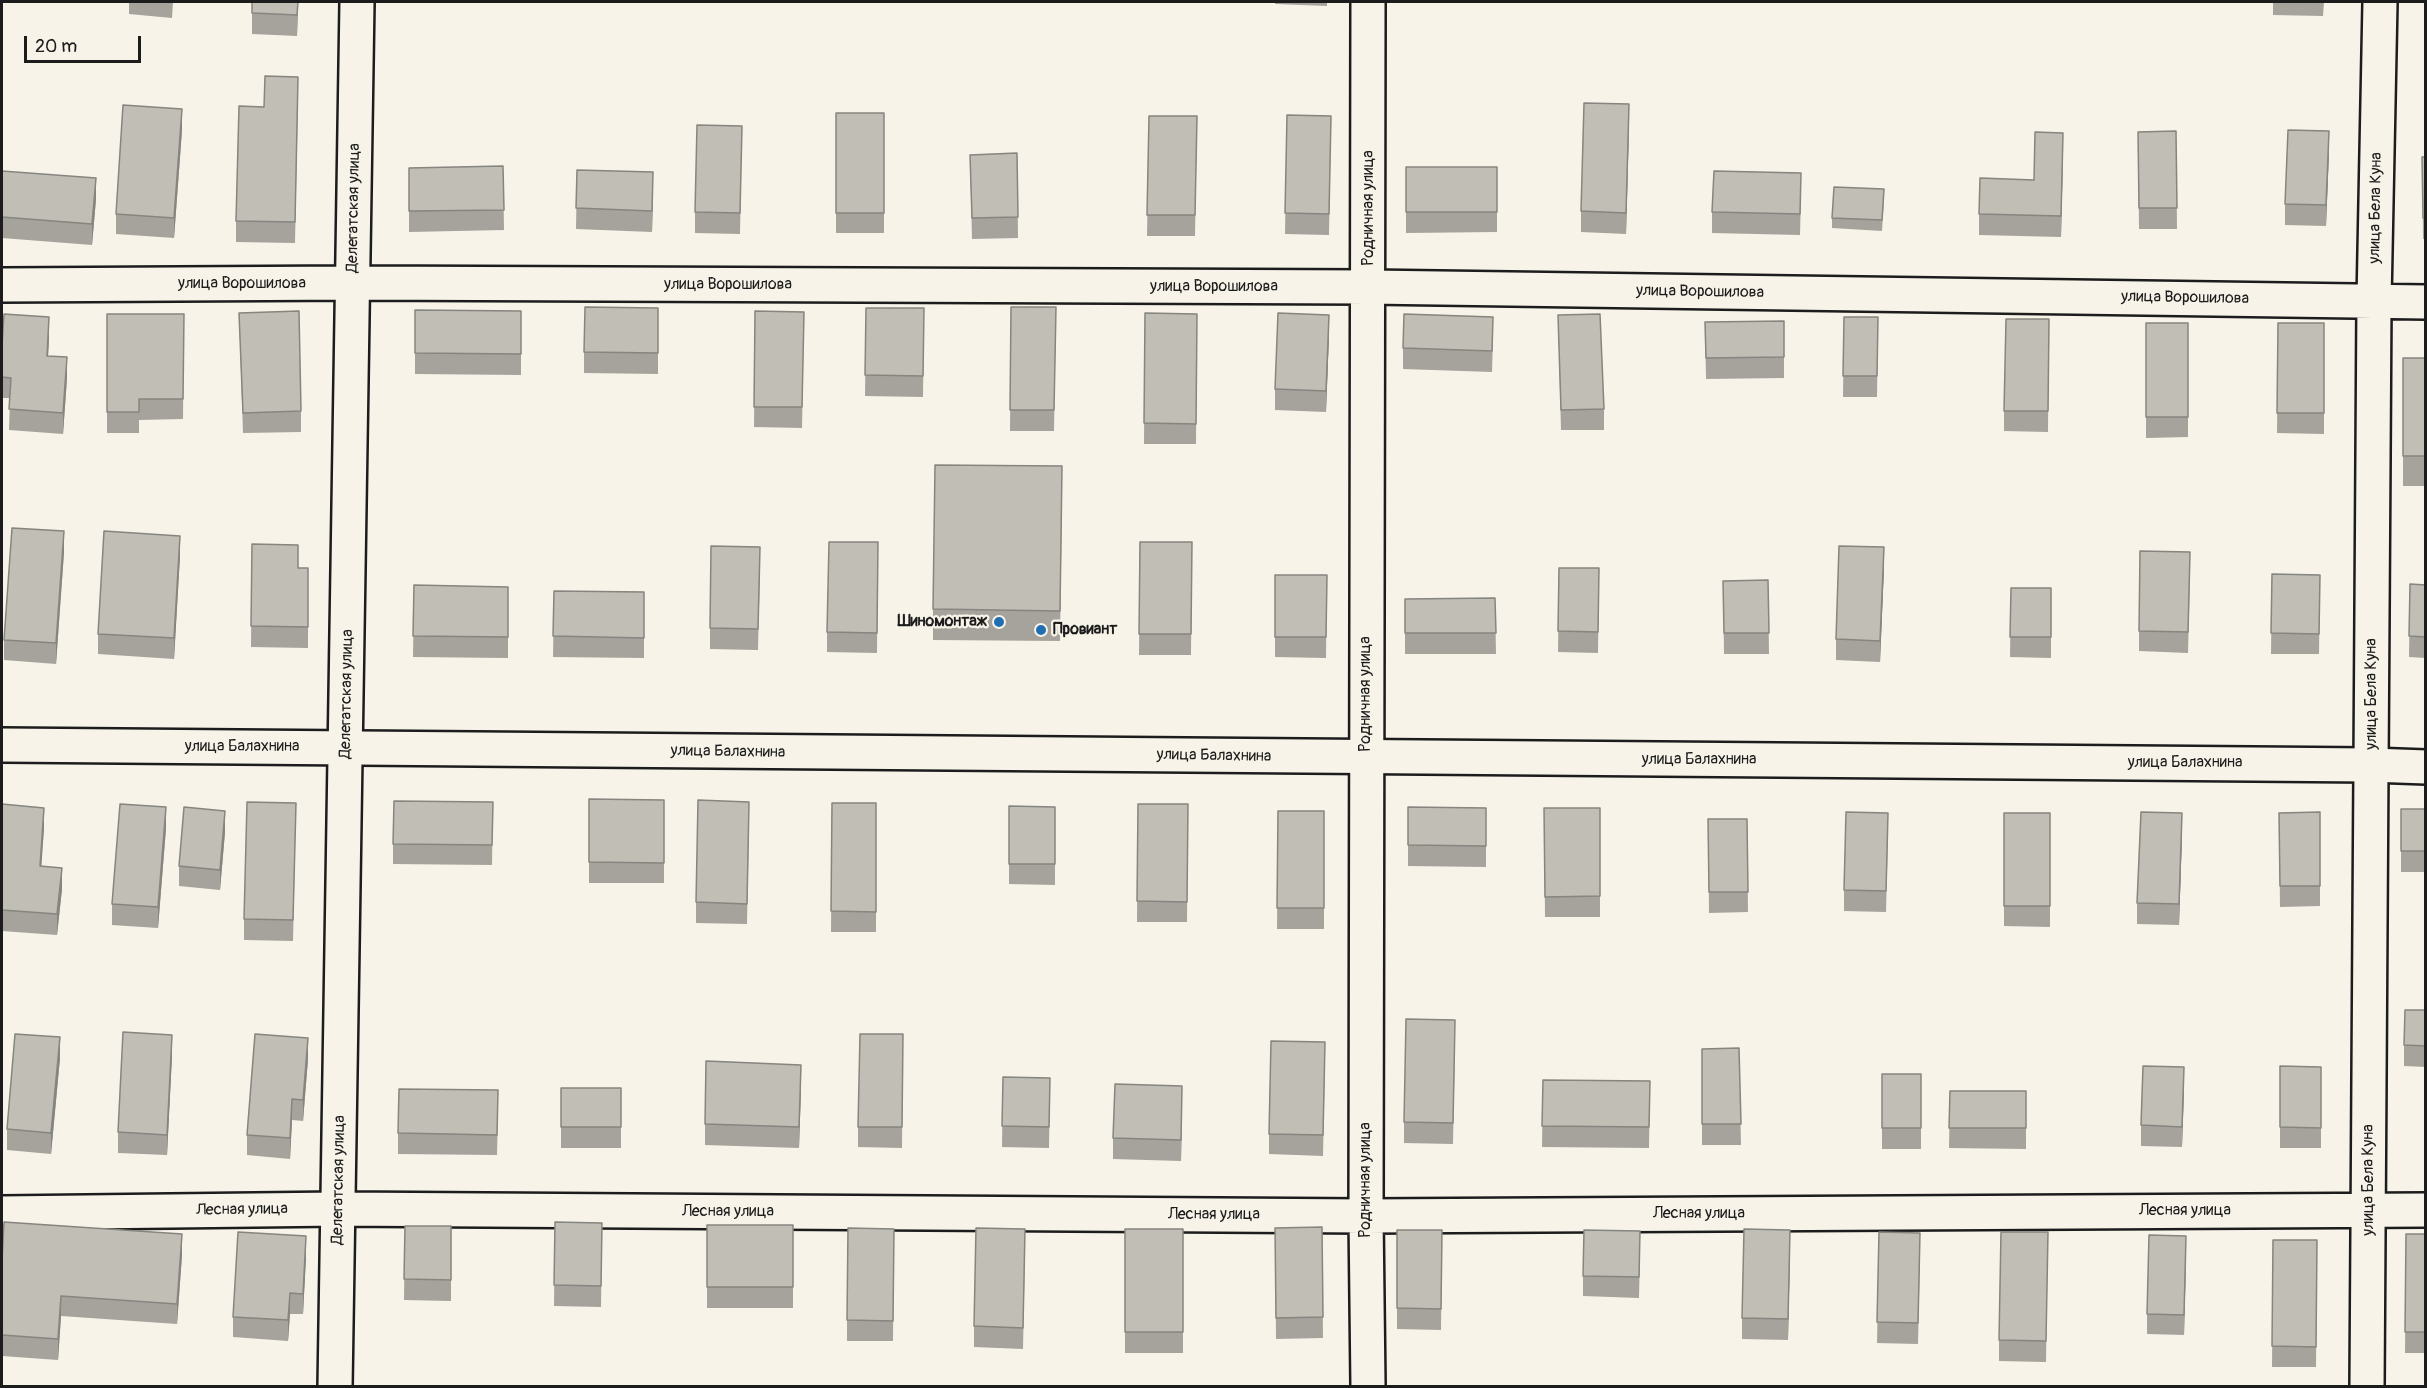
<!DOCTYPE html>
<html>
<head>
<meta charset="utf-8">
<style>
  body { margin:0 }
  #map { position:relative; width:2427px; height:1388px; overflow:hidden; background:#f7f3e8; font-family:Pangolin,sans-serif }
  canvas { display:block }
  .frame { position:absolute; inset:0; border:3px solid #1c1c1c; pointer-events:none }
  .scale { position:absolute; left:24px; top:36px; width:117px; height:27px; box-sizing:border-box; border:3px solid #1c1c1c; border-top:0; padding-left:8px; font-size:18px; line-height:21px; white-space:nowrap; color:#1c1c1c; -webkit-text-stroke:4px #f7f3e8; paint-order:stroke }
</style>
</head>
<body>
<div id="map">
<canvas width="2427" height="1388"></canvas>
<div class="frame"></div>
<div class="scale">20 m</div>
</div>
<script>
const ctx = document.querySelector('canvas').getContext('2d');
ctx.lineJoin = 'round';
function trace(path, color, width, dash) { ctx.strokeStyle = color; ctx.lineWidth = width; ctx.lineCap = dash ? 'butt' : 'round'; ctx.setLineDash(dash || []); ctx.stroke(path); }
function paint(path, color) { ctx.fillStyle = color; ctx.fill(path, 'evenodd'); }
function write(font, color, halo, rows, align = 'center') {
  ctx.font = font + ' Pangolin,sans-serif'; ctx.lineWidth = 4.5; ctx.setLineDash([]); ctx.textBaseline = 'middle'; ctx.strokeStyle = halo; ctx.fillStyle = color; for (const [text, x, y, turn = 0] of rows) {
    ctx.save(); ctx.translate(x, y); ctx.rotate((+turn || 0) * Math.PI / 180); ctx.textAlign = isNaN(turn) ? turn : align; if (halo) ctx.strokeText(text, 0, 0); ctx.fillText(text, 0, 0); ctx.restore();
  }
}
const minor = new Path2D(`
  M2,285L353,283L1369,287L2426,302
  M2,1213L339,1209L1366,1216L2426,1210
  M335,1386L357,2
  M1368,1386L1366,1216L1368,2
  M2367,1386L2374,301L2380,2`);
const tertiary = new Path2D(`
  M2,745L2371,765L2426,767`);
trace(minor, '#1c1c1c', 38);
trace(tertiary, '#1c1c1c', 38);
trace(minor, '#f7f3e8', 33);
trace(tertiary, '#f7f3e8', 33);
paint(new Path2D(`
  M129,2H173L172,18L129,14Z
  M298,2L297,36L252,34V13Z
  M1275,2H1327V6L1275,4Z
  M2273,2H2324L2323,16L2273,15Z
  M298,98L295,243L236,242V221Z
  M836,113H884V233H836Z
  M1287,115L1331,116L1329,235L1285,234Z
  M1149,116H1197L1195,236H1147Z
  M1629,125L1626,234L1581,232V211Z
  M742,126L740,234L695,233V212Z
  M182,130L174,238L116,234V214Z
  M2176,131L2177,229H2139L2138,132Z
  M2329,152L2326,226L2285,225V204Z
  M1017,153L1018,238L972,239L970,155Z
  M2063,153L2061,237L1979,235V214L2034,180Z
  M2422,157H2426V239H2423Z
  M503,166L504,230L409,232V168Z
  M1406,167H1497V232L1406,233Z
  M577,170L653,193L652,232L576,229Z
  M2,171L96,199L92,245L2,238Z
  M1801,194L1800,235L1712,233V212Z
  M1884,200L1882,231L1832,228V218Z
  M1011,307H1056L1054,431H1010Z
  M658,308V374L584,373V352Z
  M866,308H924L923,397L865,396Z
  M415,310L521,311V375L415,374Z
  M755,311L804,312L802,428L754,427Z
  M239,313L301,411V432L243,433Z
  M1145,313L1197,314L1196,444H1144Z
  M107,314H184L183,419L139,420V433H107Z
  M1558,315L1604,409V430H1561Z
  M1844,317H1878L1877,397H1843Z
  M2049,319L2048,432L2004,431V411Z
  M1705,322L1784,357V378L1706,379Z
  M2146,323H2188V437L2146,438Z
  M2278,323H2324V434L2277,433Z
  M1329,335L1326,412L1275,410V389Z
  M49,338L48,356L67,378L63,434L9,430L10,398H2V346Z
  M1493,338L1492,372L1403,369V348Z
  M2403,358H2426V486H2403Z
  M1062,497L1060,641L933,640V609Z
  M878,542L877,653L827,652V632Z
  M1140,542H1192L1191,655H1139Z
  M252,544L298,568H308V648L251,647Z
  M64,552L56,664L4,660V640Z
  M180,556L174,659L98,654V634Z
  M760,568L758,650L710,649V628Z
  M1559,568H1599L1598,653L1558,652Z
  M1884,568L1880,662L1836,660V639Z
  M2190,573L2188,653L2139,651V631Z
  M2272,574L2320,575L2319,654H2271Z
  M1275,575H1327L1326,658L1275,657Z
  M1768,580L1769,654H1724L1723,581Z
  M2410,584L2426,585V658L2409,657Z
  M414,585L508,587V658L413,657Z
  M2011,588H2051V658L2010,657Z
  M554,591L644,592V658L553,657Z
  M1495,598L1496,654H1405V599Z
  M589,799L664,800V883H589Z
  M493,802L492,865L393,864V844Z
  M296,803L293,941L244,940V919Z
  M832,803H876V932H831Z
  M2,804L44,828L41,866L62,889L57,935L2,931Z
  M1138,804H1188L1187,922H1137Z
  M1009,806L1055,807V885L1009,884Z
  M1408,807L1486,808V867L1408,866Z
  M1544,808H1600V917H1545Z
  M2401,809H2426V872H2401Z
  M1278,811H1324V929H1277Z
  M2320,812V906L2280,907L2279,813Z
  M2004,813H2050V927L2004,926Z
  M1708,819H1747L1748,912L1709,913Z
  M749,822L747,924L696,923V902Z
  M166,828L158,928L112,925V904Z
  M225,832L220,890L179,886V866Z
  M1888,834L1886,912L1844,911V890Z
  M2182,834L2179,925L2137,924V903Z
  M2426,1010V1067L2404,1066V1045Z
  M903,1034L902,1148L858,1147V1127Z
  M1455,1041L1453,1144L1404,1143V1122Z
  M1739,1048L1741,1145H1702V1049Z
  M172,1056L167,1155L118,1153V1132Z
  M60,1058L51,1154L7,1150V1129Z
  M308,1059L303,1121L292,1120L290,1159L247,1155V1135Z
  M1325,1062L1323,1156L1269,1154V1134Z
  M2280,1066L2321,1067V1148H2280Z
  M1882,1074H1921V1149H1882Z
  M1003,1077L1050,1078L1049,1148L1002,1147Z
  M1543,1080L1650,1081L1649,1148L1542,1147Z
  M801,1086L799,1148L705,1145V1124Z
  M561,1088H621V1148H561Z
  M2184,1088L2182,1147L2141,1146V1125Z
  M1950,1091H2026V1149L1949,1148Z
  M1182,1107L1181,1161L1113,1159V1138Z
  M498,1111L497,1155L398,1154V1133Z
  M555,1222L602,1223L601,1307L554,1306Z
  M707,1225H793V1308H707Z
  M405,1226H451V1301L404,1300Z
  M1322,1227L1323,1338L1276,1339L1275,1228Z
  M894,1229L893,1341H847V1320Z
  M1125,1229H1183V1353H1125Z
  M1397,1230H1442L1441,1330L1397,1329Z
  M1879,1232L1920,1253L1918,1344L1877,1343Z
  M2048,1232L2046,1362L1999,1361V1340Z
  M2406,1234H2426V1353H2405Z
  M2273,1240H2317L2316,1367H2272Z
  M1025,1250L1023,1349L974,1347V1326Z
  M1790,1251L1788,1340L1742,1339V1318Z
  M1640,1252L1639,1298L1583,1296V1276Z
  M182,1255L177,1324L61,1316L58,1360L2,1356V1261Z
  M306,1257L303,1314H290L288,1341L233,1337V1317Z
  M2186,1257L2184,1335L2147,1334V1314Z`), '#a5a39c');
paint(new Path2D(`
  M298,2L297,36V15Z
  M1629,104V125L1626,234V213Z
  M182,109V130L174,238V218Z
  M2329,131V152L2326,226V205Z
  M2063,133V153L2061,237V216Z
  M653,172V193L652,232V211Z
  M96,178V199L92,245V224Z
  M1329,315V335L1326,412V391Z
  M49,317V338L47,377V356Z
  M67,357V378L63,434V413Z
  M64,531V552L56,664V643Z
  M180,536V556L174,659V638Z
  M1884,547V568L1880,662V641Z
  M166,807V828L158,928V907Z
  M44,808V828L40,887V866Z
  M225,811V832L220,890V870Z
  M2182,813V834L2179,925V904Z
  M62,868V889L57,935V914Z
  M172,1035V1056L167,1155V1135Z
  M60,1037V1058L51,1154V1133Z
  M308,1038V1059L303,1121V1100Z
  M801,1065V1086L799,1148V1127Z
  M2184,1067V1088L2182,1147V1127Z
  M1182,1086V1107L1181,1161V1140Z
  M292,1099V1120L290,1159V1138Z
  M1790,1230V1251L1788,1340V1319Z
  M182,1234V1255L177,1324V1304Z
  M306,1236V1257L303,1314V1294Z
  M2186,1236V1257L2184,1335V1315Z
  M290,1293V1314L288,1341V1320Z
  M61,1296V1316L58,1360V1339Z`), '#86857f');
const building = new Path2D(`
  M252,2H298L297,15L252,13Z
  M265,76L298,77L295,222L236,221L239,106L264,107Z
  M1584,103L1629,104L1626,213L1581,211Z
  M123,105L182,109L174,218L116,214Z
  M836,113H884V213H836Z
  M1287,115L1331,116L1329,214L1285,213Z
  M1149,116H1197L1195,215H1147Z
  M697,125L742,126L740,213L695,212Z
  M2288,130L2329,131L2326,205L2285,204Z
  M2176,131L2177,208H2139L2138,132Z
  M2035,132L2063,133L2061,216L1979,214L1980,178L2034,180Z
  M1017,153L1018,217L972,218L970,155Z
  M2422,157H2426V218H2423Z
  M503,166L504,210L409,211V168Z
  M1406,167H1497V212H1406Z
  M577,170L653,172L652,211L576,208Z
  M2,171L96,178L92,224L2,217Z
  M1714,171L1801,173L1800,214L1712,212Z
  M1834,187L1884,189L1882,220L1832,218Z
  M585,307L658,308V353L584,352Z
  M1011,307H1056L1054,410H1010Z
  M866,308H924L923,376L865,375Z
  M415,310L521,311V354L415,353Z
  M299,311L301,411L243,413L239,313Z
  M755,311L804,312L802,407H754Z
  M1145,313L1197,314L1196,424L1144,423Z
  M1278,313L1329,315L1326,391L1275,389Z
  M4,314L49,317L47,356L67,357L63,413L9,409L11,378L2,377V346Z
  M107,314H184L183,399H139V412H107Z
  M1404,314L1493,317L1492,351L1403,348Z
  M1600,314L1604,409L1561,410L1558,315Z
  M1844,317H1878L1877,376H1843Z
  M2006,319H2049L2048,411H2004Z
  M1784,321V357L1706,358L1705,322Z
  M2146,323H2188V417H2146Z
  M2278,323H2324V413H2277Z
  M2403,358H2426V456H2403Z
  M935,465L1062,466L1060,611L933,609Z
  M12,528L64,531L56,643L4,640Z
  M104,531L180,536L174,638L98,634Z
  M829,542H878L877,633L827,632Z
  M1140,542H1192L1191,634H1139Z
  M252,544L298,545V568H308V627L251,626Z
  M711,546L760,547L758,629L710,628Z
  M1839,546L1884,547L1880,641L1836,639Z
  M2140,551L2190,552L2188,632L2139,631Z
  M1559,568H1599L1598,632L1558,631Z
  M2272,574L2320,575L2319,634L2271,633Z
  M1275,575H1327L1326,637H1275Z
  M1768,580L1769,633H1724L1723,581Z
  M2410,584L2426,585V637L2409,636Z
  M414,585L508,587V637L413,636Z
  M2011,588H2051V637H2010Z
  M554,591L644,592V638L553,636Z
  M1495,598L1496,633H1405V599Z
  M589,799L664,800V863L589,862Z
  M698,800L749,802L747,904L696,902Z
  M394,801L493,802L492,845L393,844Z
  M247,802L296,803L293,920L244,919Z
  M832,803H876V912L831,911Z
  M2,804L44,808L40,866L62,868L57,914L2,910Z
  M120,804L166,807L158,907L112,904Z
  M1138,804H1188L1187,902L1137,901Z
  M1009,806L1055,807V864H1009Z
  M184,807L225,811L220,870L179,866Z
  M1408,807L1486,808V846L1408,845Z
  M1544,808H1600V896L1545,897Z
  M2401,809H2426V851H2401Z
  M1278,811H1324V908H1277Z
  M1846,812L1888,813L1886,891L1844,890Z
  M2141,812L2182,813L2179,904L2137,903Z
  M2320,812V886H2280L2279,813Z
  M2004,813H2050V906H2004Z
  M1708,819H1747L1748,892H1709Z
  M2405,1010H2426V1046L2404,1045Z
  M1406,1019L1455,1020L1453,1123L1404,1122Z
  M123,1032L172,1035L167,1135L118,1132Z
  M15,1034L60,1037L51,1133L7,1129Z
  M255,1034L308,1038L303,1100L292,1099L290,1138L247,1135Z
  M860,1034H903L902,1127H858Z
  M1271,1041L1325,1042L1323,1135L1269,1134Z
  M1739,1048L1741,1124H1702V1049Z
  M706,1061L801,1065L799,1127L705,1124Z
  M2143,1066L2184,1067L2182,1127L2141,1125Z
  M2280,1066L2321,1067V1128L2280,1127Z
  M1882,1074H1921V1128H1882Z
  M1003,1077L1050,1078L1049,1127L1002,1126Z
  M1543,1080L1650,1081L1649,1127L1542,1126Z
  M1115,1084L1182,1086L1181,1140L1113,1138Z
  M561,1088H621V1127H561Z
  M399,1089L498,1090L497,1135L398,1133Z
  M1950,1091H2026V1128H1949Z
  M4,1222L182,1234L177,1304L61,1296L58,1339L2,1335V1261Z
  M555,1222L602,1223L601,1286L554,1285Z
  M707,1225H793V1287H707Z
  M405,1226H451V1280L404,1279Z
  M1322,1227L1323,1317L1276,1318L1275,1228Z
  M848,1228L894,1229L893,1321L847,1320Z
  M976,1228L1025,1229L1023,1328L974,1326Z
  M1125,1229H1183V1332H1125Z
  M1744,1229L1790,1230L1788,1319L1742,1318Z
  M1397,1230H1442L1441,1309L1397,1308Z
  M1584,1230L1640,1231L1639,1277L1583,1276Z
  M238,1232L306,1236L303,1294L290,1293L288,1320L233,1317Z
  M1879,1232L1920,1233L1918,1323L1877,1322Z
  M2001,1232H2048L2046,1341L1999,1340Z
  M2406,1234H2426V1332H2405Z
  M2149,1235L2186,1236L2184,1315L2147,1314Z
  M2273,1240H2317L2316,1347L2272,1346Z`);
paint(building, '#c0beb5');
trace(building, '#86857f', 1.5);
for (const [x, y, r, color] of [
  [999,622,6,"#1f6fb2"],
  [1041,630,6,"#1f6fb2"]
]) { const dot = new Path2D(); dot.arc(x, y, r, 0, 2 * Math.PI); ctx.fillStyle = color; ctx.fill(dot); trace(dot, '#f7f3e8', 2); }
write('16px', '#1c1c1c', '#f7f3e8', [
  ["Делегатская улица",354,208,-89],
  ["Родничная улица",1369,208,-90],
  ["улица Бела Куна",2376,208,-89],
  ["улица Ворошилова",242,284],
  ["улица Ворошилова",728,285],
  ["улица Ворошилова",1214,287],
  ["улица Ворошилова",1700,292,1],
  ["улица Ворошилова",2185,298,1],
  ["Делегатская улица",347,694,-89],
  ["Родничная улица",1366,694,-90],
  ["улица Бела Куна",2372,694,-90],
  ["улица Балахнина",242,747],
  ["улица Балахнина",728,752,1],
  ["улица Балахнина",1214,756,1],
  ["улица Балахнина",1699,760],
  ["улица Балахнина",2185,763],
  ["Делегатская улица",339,1180,-89],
  ["Родничная улица",1366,1180,-90],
  ["улица Бела Куна",2369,1180,-90],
  ["Лесная улица",242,1210,-1],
  ["Лесная улица",2185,1211],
  ["Лесная улица",728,1212],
  ["Лесная улица",1699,1214],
  ["Лесная улица",1214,1215]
]);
write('bold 16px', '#1c1c1c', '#f7f3e8', [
  ["Шиномонтаж",987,622],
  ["Провиант",1053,630,"left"]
], 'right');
</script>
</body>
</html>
